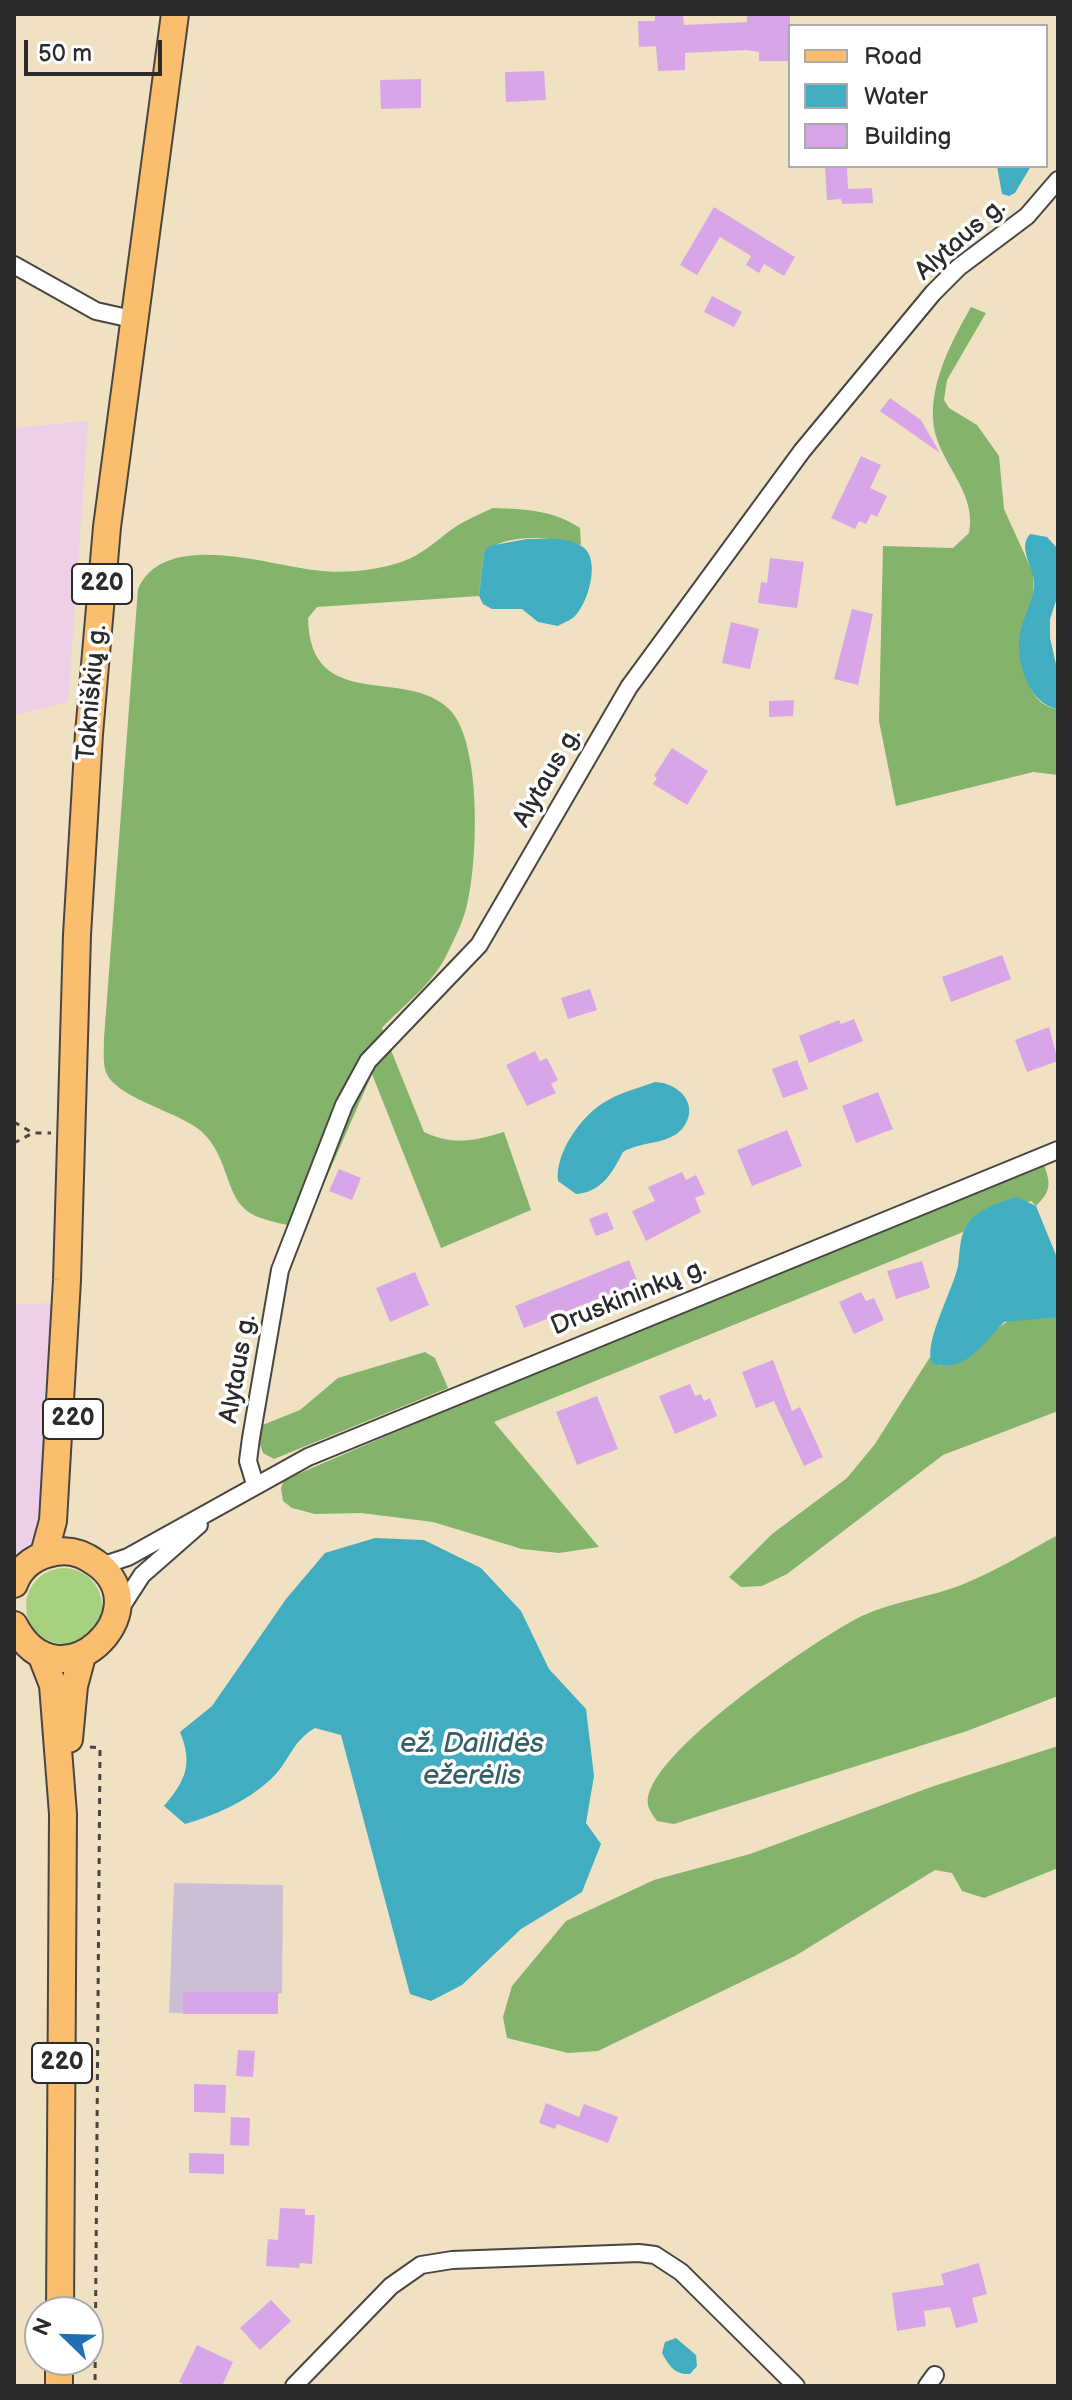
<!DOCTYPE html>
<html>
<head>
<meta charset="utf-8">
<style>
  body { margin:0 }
  #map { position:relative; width:1072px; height:2400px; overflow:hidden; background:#f0e1c3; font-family:"Balsamiq Sans",sans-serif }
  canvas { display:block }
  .frame { position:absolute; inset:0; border:16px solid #2b2b2b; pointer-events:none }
  .legend { position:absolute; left:788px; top:24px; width:260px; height:144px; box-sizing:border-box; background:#fff; border:2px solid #aaa; margin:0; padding:10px 14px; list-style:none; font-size:24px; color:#2b2b2b }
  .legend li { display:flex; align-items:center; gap:16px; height:40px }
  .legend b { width:40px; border:2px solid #aaa }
  .north { position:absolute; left:24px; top:2296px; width:80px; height:80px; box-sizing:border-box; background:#fff; border:2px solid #aaa; border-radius:50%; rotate:293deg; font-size:22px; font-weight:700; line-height:32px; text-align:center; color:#2b2b2b }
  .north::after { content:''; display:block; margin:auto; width:28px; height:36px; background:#1f6fb2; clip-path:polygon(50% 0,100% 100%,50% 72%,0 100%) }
  .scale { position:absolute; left:24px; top:40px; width:138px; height:36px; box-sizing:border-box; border:4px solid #2b2b2b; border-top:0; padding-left:10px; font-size:24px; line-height:28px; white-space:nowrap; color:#2b2b2b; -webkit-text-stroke:6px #fff; paint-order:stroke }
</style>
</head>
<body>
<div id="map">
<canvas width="1072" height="2400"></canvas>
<div class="frame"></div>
<ul class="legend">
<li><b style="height:10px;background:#fabe6e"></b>Road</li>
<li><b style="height:22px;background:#41adc0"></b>Water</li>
<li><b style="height:22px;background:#d8a6e8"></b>Building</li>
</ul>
<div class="north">N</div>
<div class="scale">50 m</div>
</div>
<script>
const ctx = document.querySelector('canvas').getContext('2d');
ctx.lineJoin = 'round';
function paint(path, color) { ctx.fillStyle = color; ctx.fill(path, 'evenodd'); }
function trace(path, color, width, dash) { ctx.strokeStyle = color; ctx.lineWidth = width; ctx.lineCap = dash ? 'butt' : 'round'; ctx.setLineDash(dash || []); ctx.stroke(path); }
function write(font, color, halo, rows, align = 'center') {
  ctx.font = font + ' "Balsamiq Sans",sans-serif'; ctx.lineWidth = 7; ctx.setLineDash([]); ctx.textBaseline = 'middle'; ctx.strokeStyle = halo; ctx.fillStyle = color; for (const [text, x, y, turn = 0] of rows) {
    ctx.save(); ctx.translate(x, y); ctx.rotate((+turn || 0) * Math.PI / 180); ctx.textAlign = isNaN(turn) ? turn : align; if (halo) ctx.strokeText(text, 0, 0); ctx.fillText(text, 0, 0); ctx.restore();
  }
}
paint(new Path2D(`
  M88,421L68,702L14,715V428Z
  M56,1303L49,1516L37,1545L14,1568V1304Z`), '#edd0e8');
paint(new Path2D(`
  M174,1883L283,1885L282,1993L278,1994V2014L169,2013Z`), '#ccbed4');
paint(new Path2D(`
  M26 1606a38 38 0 1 1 76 0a38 38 0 1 1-76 0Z`), '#a6d17d');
paint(new Path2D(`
  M971,307L986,313L947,380L944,400L949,408L977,425L999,456L1004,509L1033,573C1038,617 1009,634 1030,686C1035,699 1044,707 1058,709V775L1033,772L896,806L879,721L883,546L953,548L969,533C976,498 950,473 938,442C921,398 950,344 971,307Z
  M493,508C525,509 553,510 580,528L581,545C551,537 510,532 484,552L479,596L317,607L308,618C310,715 406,665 450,710C482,744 478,861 467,905C463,922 454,940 446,956C433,983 403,1006 382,1028L424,1132C454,1146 473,1141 504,1132L531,1210L441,1248L372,1074L304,1229C287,1224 259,1221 246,1210C225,1193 228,1155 201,1131C178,1111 111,1097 105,1069C103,1059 104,1048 104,1038L138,589C164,529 268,565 314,570C340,574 373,571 398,563C423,556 439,537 460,524C470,518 482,513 493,508Z
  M1044,1165C1051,1184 1051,1191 1036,1206L1031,1201L970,1220L963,1232L494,1422L599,1547L559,1553L522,1549L433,1522L361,1513L315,1514L292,1508L283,1501L281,1488L284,1480L486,1393Z
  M1022,1317H1058V1411L943,1455L787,1574L762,1586L741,1587L729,1577L772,1534L847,1478L875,1444L930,1357L940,1366C979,1366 986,1322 1022,1317Z
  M425,1352L435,1358L448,1388L274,1459L263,1453L257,1435L260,1426L300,1410L338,1378Z
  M1058,1535V1696L967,1731L674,1824L657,1821C654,1817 649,1810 648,1805C640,1757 816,1640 856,1619C890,1601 931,1598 966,1583C998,1570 1028,1551 1058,1535Z
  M1058,1746V1868L984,1898L962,1891L952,1873L935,1870L795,1956L598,2051L568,2053L507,2038L503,2017L512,1986L566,1921L654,1880L750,1854L931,1787Z`), '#84b36c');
paint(new Path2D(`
  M997,166H1031L1015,193L1009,196L1002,194Z
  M1030,534L1047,537L1058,549V595L1050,619V638L1058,673V709C1031,705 1018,668 1019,643C1019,625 1031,607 1034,588C1037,570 1016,550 1030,534Z
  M527,539C545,539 568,536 583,547C601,560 588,603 575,616C571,620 563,623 558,626L538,622L522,609H492L483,604L479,596L484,552L489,546Z
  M655,1082C680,1083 701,1106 682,1129C668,1145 641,1141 623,1152C612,1173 602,1192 576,1194L558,1181C555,1153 580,1118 603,1103C619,1093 638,1088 655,1082Z
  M1017,1197L1036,1206L1058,1260V1317L1004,1322C985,1341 964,1376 932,1363C923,1343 953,1290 958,1266C960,1252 959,1236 968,1223C978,1210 1001,1201 1017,1197Z
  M375,1538L424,1540L481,1568L521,1611L549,1669L586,1709L594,1776L586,1823L601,1844L582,1892L521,1929L462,1985L431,2001L410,1994L341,1735L315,1728C290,1743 290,1762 270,1780C246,1802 215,1815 185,1824L164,1806C186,1780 193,1764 180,1732L212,1706L286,1599L325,1553Z
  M676,2338L696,2355L697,2366L690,2374C675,2375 669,2366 662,2353L665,2342Z`), '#41adc0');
paint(new Path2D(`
  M655,14H683L684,25L747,22V14H790V61H759V52L747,50L685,53V70L658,71L656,46L639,47L638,21H655Z
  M544,71L546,100L506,102L505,72Z
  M421,79V108L381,109L380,80Z
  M825,166H847L848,189L872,188L873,203L842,204L841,199L827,200Z
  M714,207L795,257L784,276L764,264L759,273L746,265L751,256L720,237L697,275L680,265Z
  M712,296L742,312L734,327L704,312Z
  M890,398L921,420L940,453L880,411Z
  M861,456L881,465L870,488L887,496L877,517L871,514L866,524L859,521L855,529L831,518Z
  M770,558L804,562L797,608L758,603L761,582L767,583Z
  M852,609L873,614L858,685L834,679Z
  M731,622L759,629L750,669L722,663Z
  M794,700L793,716L769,717V701Z
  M672,748L708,771L687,805L653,784L657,778L654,776Z
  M1002,955L1011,979L951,1002L942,977Z
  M590,989L597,1010L568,1019L561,998Z
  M854,1019L863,1041L809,1063L799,1036L839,1020L841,1024Z
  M1049,1027L1058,1061L1027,1072L1015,1040Z
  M535,1051L540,1061L547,1058L558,1080L551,1084L556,1093L527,1106L506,1065Z
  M797,1060L808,1089L783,1098L772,1069Z
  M878,1092L893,1129L856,1143L842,1106Z
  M787,1130L802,1166L752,1186L737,1150Z
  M339,1169L361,1178L352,1200L329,1191Z
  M682,1172L686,1180L696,1175L705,1194L695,1198L701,1212L646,1241L632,1211L655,1201L648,1187Z
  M607,1212L614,1229L596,1236L589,1219Z
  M629,1260L638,1283L524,1328L515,1306Z
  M922,1261L930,1288L896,1299L887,1271Z
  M415,1272L429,1305L390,1322L376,1288Z
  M861,1292L866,1301L874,1298L884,1320L854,1334L839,1302Z
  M773,1360L792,1411L800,1407L823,1457L804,1466L774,1401L756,1408L742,1372Z
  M690,1384L695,1396L701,1394L704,1401L710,1398L717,1416L675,1434L659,1396Z
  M597,1396L618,1449L577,1465L556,1412Z
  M183,1992H278V2014H183Z
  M238,2050L255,2051L253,2077L236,2076Z
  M194,2084L226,2085L225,2113L194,2112Z
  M546,2103L579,2117L584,2104L618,2117L608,2143L557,2124L555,2129L539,2123Z
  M231,2117L250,2118L249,2146L230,2145Z
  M189,2153L224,2154V2174L189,2173Z
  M280,2208L305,2209V2215H315L312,2264L300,2263L299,2268L266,2266L268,2239L278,2240Z
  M979,2263L987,2294L972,2298L978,2322L956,2328L950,2307L924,2311L926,2326L897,2331L892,2293L944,2285L941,2274Z
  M271,2300L291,2321L260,2350L240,2328Z
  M197,2345L233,2362L222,2386H188L179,2382Z`), '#d8a6e8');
const minor = new Path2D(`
  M14,265L96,311L132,319
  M255,1484L248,1461L251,1438L280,1270L344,1105L368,1061L479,945L629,687L802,451L933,293L959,267L1027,216L1058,180
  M101,1566L128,1557L308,1457L1058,1150
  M120,1609L142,1575L199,1525
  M294,2386L391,2286L421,2265L452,2260L639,2253L655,2255L681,2272L796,2386
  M927,2386L935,2375`);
const primary = new Path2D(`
  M44,1554L53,1521L67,1280L77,935L89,734L107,527L175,14
  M14,1584C21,1565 38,1555 56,1552C71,1549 84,1554 96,1563C163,1610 59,1712 14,1625
  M41,1654L53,1685L63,1814L60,2312
  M69,1739L74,1686L82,1656
  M59,2386V2360`);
trace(minor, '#494642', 20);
trace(primary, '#494642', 30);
trace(new Path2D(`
  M14,1122L33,1133
  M14,1143L33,1133H51
  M90,1747L100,1748L95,2386`), '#494642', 3, [6, 6]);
trace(minor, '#fff', 16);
trace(primary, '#fabe6e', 26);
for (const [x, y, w] of [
  [102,584,60],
  [73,1419,60],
  [62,2063,60]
]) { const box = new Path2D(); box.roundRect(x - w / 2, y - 20, w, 40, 6); ctx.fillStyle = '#fff'; ctx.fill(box); trace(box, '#2b2b2b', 2); }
write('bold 24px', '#2b2b2b', null, [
  ["220",102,584],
  ["220",73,1419],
  ["220",62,2063]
]);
write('26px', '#2b2b2b', '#fff', [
  ["Alytaus g.",961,240,-41],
  ["Takniškių g.",93,693,-85],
  ["Alytaus g.",548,778,-60],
  ["Druskininkų g.",629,1298,-22],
  ["Alytaus g.",239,1369,-80]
]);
write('italic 28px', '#345f67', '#fff', [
  ["ež. Dailidės",472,1745],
  ["ežerėlis",472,1777]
]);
</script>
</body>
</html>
